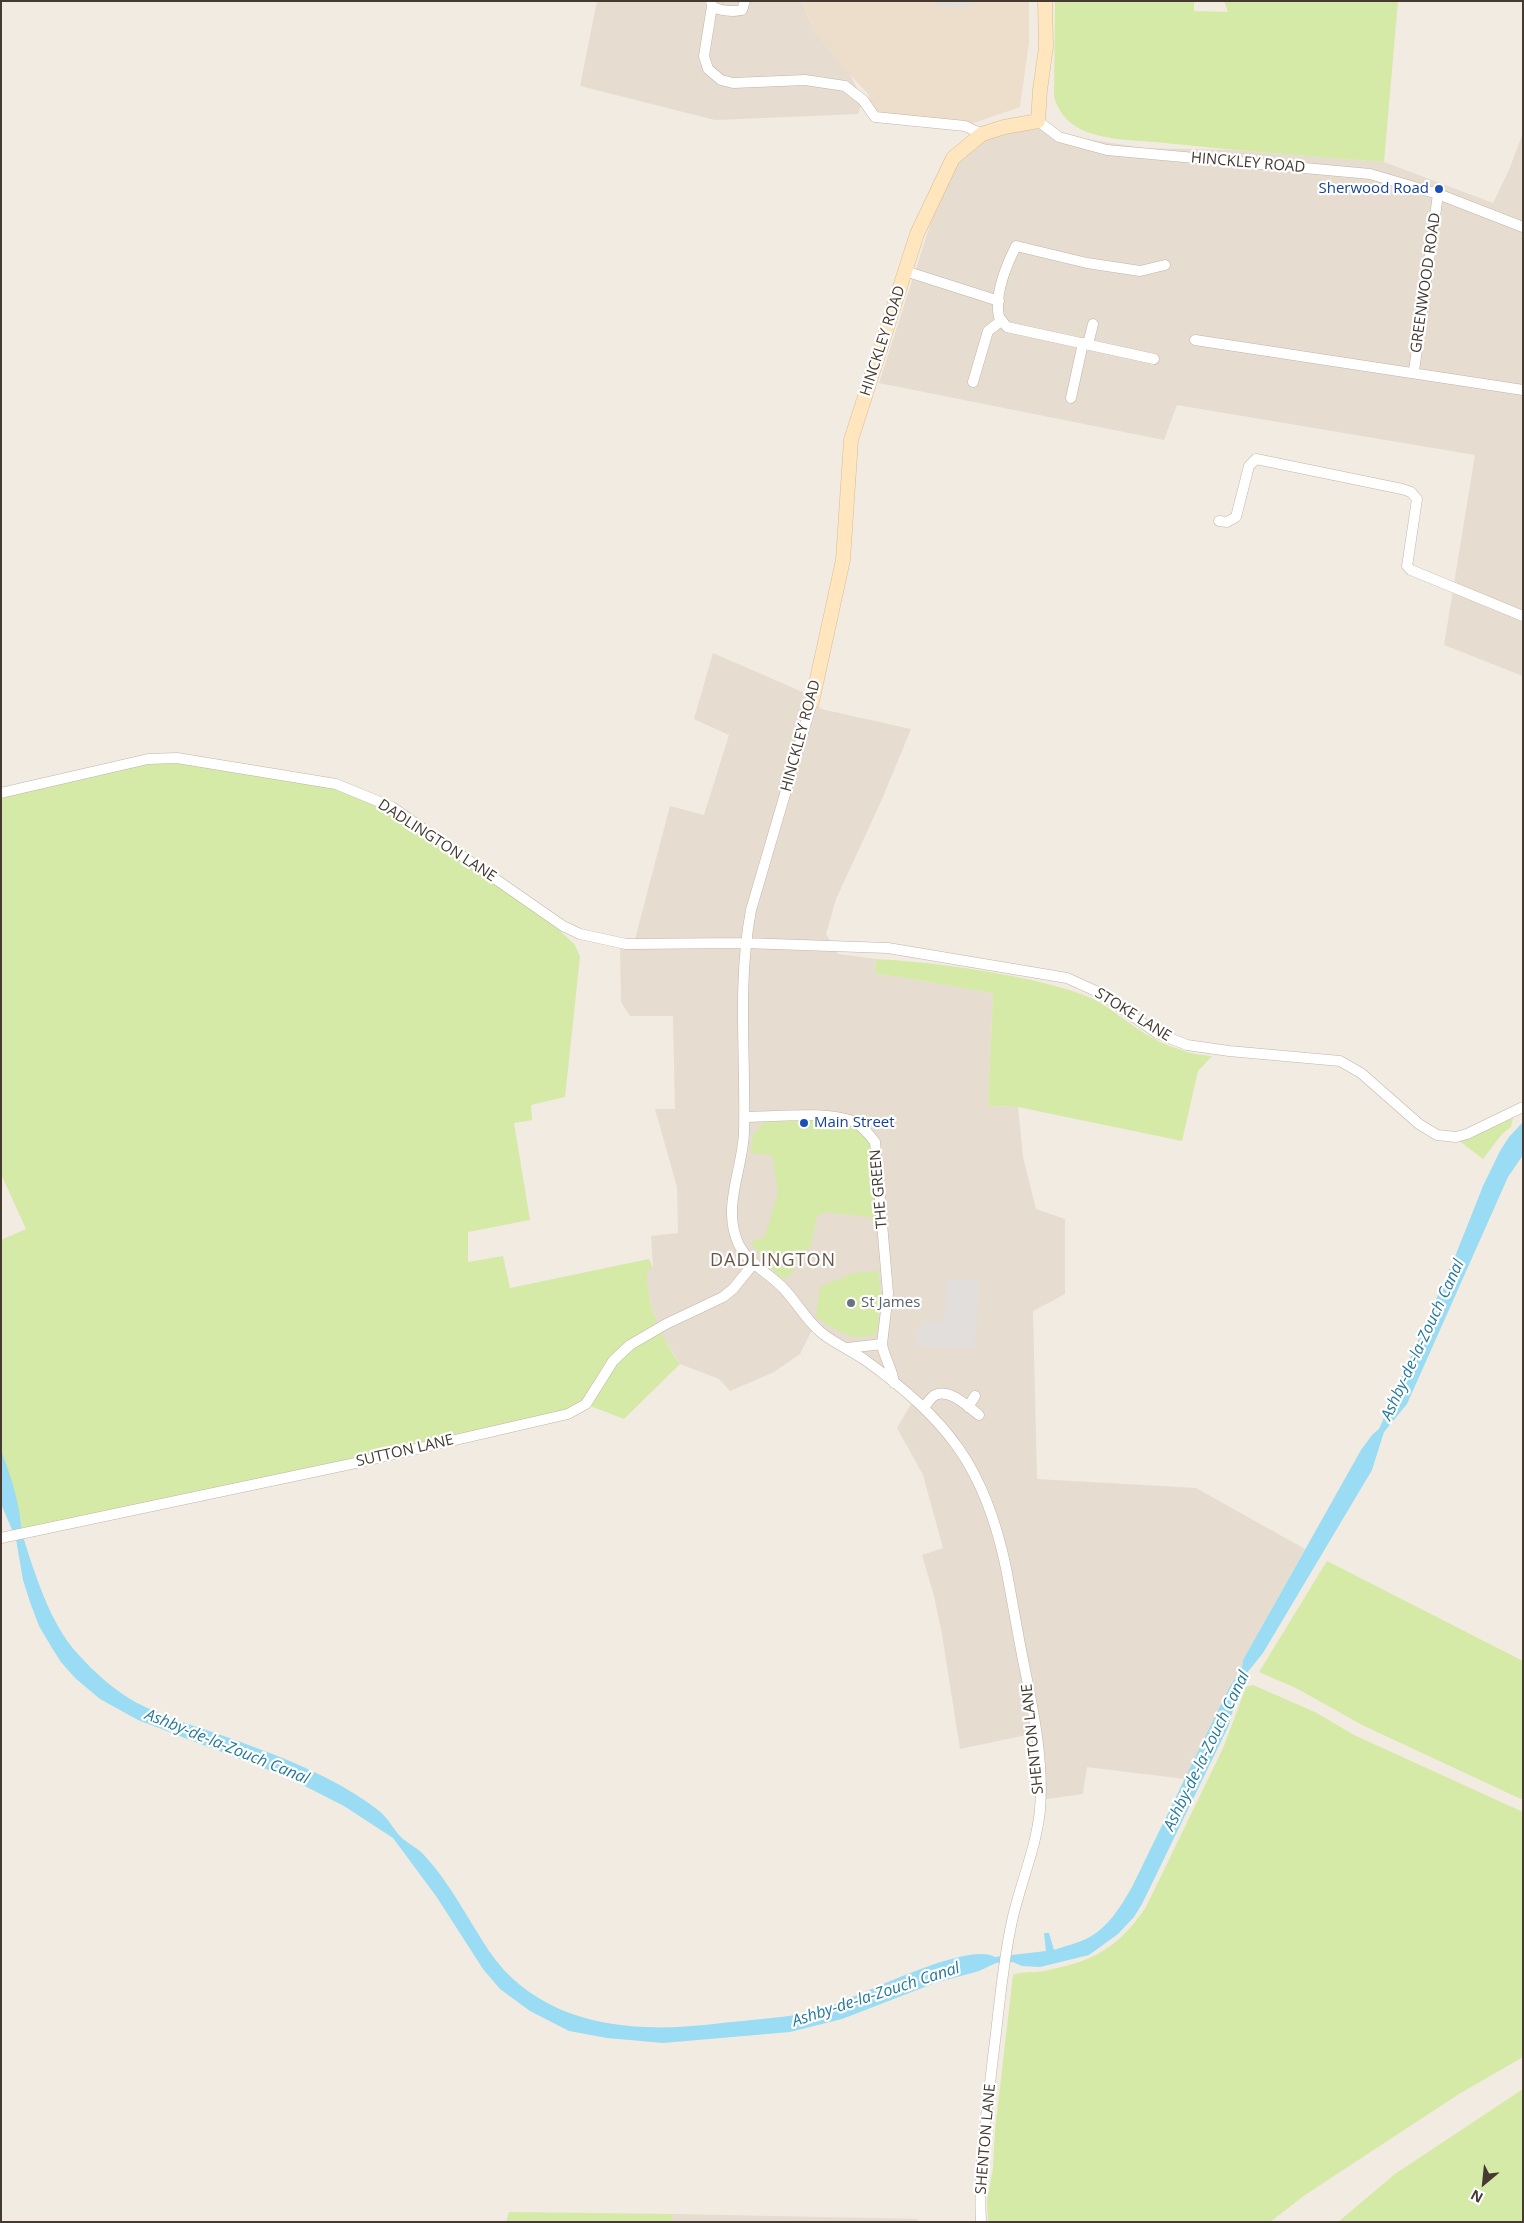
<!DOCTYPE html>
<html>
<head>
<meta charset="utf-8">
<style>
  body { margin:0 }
  #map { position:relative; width:1524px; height:2223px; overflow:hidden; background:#f2ebe2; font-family:"Open Sans",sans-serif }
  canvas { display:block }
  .frame { position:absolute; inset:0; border:2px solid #443a32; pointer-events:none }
  .north { position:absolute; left:1459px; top:2158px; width:50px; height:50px; -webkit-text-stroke:4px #fff; paint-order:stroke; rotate:208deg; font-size:14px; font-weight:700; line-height:20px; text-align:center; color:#443a32 }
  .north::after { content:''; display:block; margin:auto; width:18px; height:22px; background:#443a32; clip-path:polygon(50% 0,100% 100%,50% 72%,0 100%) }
</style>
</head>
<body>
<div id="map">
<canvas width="1524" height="2223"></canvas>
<div class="frame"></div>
<div class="north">N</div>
</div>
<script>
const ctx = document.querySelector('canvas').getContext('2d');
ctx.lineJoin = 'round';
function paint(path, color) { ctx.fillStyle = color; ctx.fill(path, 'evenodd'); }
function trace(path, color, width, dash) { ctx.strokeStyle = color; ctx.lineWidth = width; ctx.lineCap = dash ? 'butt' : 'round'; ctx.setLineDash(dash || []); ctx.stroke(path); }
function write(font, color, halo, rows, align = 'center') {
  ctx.font = font + ' "Open Sans",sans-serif'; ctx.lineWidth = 4.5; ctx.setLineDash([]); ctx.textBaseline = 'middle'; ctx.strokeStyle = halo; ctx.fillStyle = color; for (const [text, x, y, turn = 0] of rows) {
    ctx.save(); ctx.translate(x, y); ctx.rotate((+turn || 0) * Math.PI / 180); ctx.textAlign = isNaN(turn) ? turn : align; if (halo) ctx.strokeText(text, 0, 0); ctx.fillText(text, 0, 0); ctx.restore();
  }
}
paint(new Path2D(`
  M597,1H801L816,34L850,74L863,100L858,114L715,120L580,86Z
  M1011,121L1079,138L1144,148L1234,150L1384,162L1493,203L1509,170L1523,133V676L1444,645L1475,455L1177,405L1164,440L879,383L954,151Z
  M713,653L807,694L821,709L911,729L882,799L836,899L826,934L838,954L876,959L875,973L993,993L988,1106L1018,1107L1023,1157L1036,1209L1065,1219V1294L1033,1311L1037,1479L1196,1488L1305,1549L1243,1660L1242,1667L1229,1688L1185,1779L1087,1767L1083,1794L1040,1800L1036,1733L960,1749L942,1634L934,1596L922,1555L943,1548L923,1475L897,1428L914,1399L814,1326L800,1354L774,1372L730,1391L719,1379L680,1364L657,1327L647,1288V1269L653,1267L651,1236L678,1233L677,1187L655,1109H675L673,1016H630L621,1002L620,943H634L670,806L704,815L729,735L694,719Z
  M673,2214L919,2219L914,2222H675L672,2218Z`), '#e6dccf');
paint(new Path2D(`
  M801,1H1029V42L1020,107L965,126L875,117L868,94L832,55L816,34Z`), '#ecdecb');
paint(new Path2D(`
  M1055,1H1194V11L1228,12L1224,1H1398L1384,162C1311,156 1238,151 1165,143C1138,140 1107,141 1082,130C1067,122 1059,113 1054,97Z
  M163,761L323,785L351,792L390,813L453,854L554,925L575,945L580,957L565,1097L531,1105L532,1120L514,1123L530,1220L468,1232V1262L503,1256L510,1288L649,1259L653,1268L647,1269C646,1305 660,1335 680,1364L624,1419L585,1404L568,1414L22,1534L21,1520L1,1450V1240L26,1229L1,1174V797L139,763Z
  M876,959C928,962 980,969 1031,980C1052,985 1073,990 1093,999C1106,1005 1116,1014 1128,1022C1152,1040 1181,1054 1212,1056L1198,1071L1182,1141L1018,1107L988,1106L993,993L875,973Z
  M1513,1118L1511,1127L1502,1134L1483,1159L1459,1141Z
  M836,1119L853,1125L873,1143L878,1218L825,1212L817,1216L810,1248L796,1254L793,1273L783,1279L773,1270L750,1242L764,1238L778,1193L772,1155L750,1153L753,1135L764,1122Z
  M878,1271L881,1295L877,1333C856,1344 834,1330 816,1317L820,1287L853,1273Z
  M1327,1561L1523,1661V1800L1362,1725L1296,1688L1259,1672Z
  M1253,1685L1315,1712L1354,1735L1523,1812V2057L1459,2094L1305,2195L1270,2222H988L987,2200L993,2168L995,2130L1013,1975C1023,1971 1033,1973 1044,1971C1094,1961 1117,1949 1146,1907L1224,1746L1246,1687Z
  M1523,2089V2222H1338L1395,2174Z
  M509,2212L673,2214L672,2218L675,2222H506Z`), '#d5eaa7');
paint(new Path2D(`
  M937,1H973L972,6L937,7Z
  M946,1280H979L975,1348L917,1346V1333L927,1321L944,1322Z`), '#e2dedb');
paint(new Path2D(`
  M1523,1122V1155L1508,1177L1492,1213L1407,1404L1384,1432L1372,1470L1263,1653L1242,1679L1228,1727L1142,1904L1134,1917L1118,1934L1089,1955L1040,1967L1022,1966L1013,1962L996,1963L979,1971L935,1983L842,2019L790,2032L663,2043L607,2038L569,2031L530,2011L500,1989L483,1969L436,1896L393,1838L344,1806L287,1777L138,1720L100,1699L75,1678L61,1662L52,1648L39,1626L30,1602L23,1580L16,1539L1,1504V1450C8,1468 14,1487 18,1505C21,1518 21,1531 25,1543C37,1580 51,1624 77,1653C94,1672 115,1691 137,1703C171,1721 210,1730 246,1744C292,1761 339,1780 378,1810C389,1818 393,1830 403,1839C410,1845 418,1848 424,1855C450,1883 468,1919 489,1951C525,2004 584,2025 646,2027C678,2029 710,2024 742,2021C768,2018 794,2017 819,2010C854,2000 966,1940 995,1957L1046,1951L1044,1933H1049L1054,1950C1065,1946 1078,1943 1088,1938C1109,1927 1121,1906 1132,1887L1229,1688L1242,1667L1243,1660L1361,1450L1372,1435L1379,1429L1456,1254L1483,1186L1500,1151L1509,1137Z`), '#99dcf4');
const street = new Path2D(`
  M711,1L712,6L704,56L708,69L721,80L733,83L805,80L845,86L863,100L875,117L965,126L982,134
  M712,6C719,11 734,12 742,10L745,1
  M1038,121L1059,137L1107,150L1370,174L1438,194L1523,227
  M905,271L999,301
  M1195,340L1523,390
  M1088,344L1093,324
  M1154,359L1007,327L999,317C994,294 1006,266 1016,246L1087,263L1140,271L1165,265
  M1414,371L1438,194
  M973,382L988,331L1001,321
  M1071,398L1083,343
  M1219,521L1227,522L1236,517L1249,466L1256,459L1402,489L1411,492L1417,499L1408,560L1407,566L1411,570L1523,616
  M812,702L751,910C737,984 746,1058 744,1132C743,1169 721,1208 739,1245C749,1265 771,1274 785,1290C798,1304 807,1322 823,1334C836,1344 852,1351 865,1360C948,1420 985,1467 1006,1568C1012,1599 1017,1630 1023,1660C1033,1708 1044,1761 1040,1810C1036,1849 1020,1884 1012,1921C1002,1966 999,2012 993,2057C987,2112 978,2166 981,2222
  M1,793L148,759L177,758L336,784L392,807L563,926L580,934L626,944L744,943L888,948L1067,978L1098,992L1157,1033L1187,1045L1229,1051L1340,1061L1361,1073L1419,1124L1437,1135L1456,1137L1467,1134L1523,1107
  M744,1117C773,1117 832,1110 856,1123C864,1128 869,1134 875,1142L888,1293L882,1344L848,1348
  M882,1344C884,1358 893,1370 894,1383
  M924,1407C927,1404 931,1397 935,1395C950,1388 968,1407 979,1415
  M968,1407L975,1396
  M1,1538L351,1464L568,1414L586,1404L613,1361L630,1345L666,1324L723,1297L733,1289L754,1263`);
const secondary = new Path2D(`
  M812,702L843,560L851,440L917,234L953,158L982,134L1004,127L1038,121L1040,90L1046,47L1045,1`);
trace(street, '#c1b4a7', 11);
trace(secondary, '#d9bb90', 15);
trace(street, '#fff', 10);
trace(secondary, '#ffe6bf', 14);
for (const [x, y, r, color] of [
  [1439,189,5,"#1a4fb4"],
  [804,1123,5,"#1a4fb4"],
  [851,1303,5,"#6b7280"]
]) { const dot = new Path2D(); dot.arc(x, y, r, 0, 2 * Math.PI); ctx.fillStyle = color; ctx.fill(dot); trace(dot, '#fff', 2); }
write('15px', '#443a32', '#fff', [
  ["HINCKLEY ROAD",1248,163,5],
  ["GREENWOOD ROAD",1426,283,-82],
  ["HINCKLEY ROAD",883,341,-72],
  ["HINCKLEY ROAD",801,736,-75],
  ["DADLINGTON LANE",437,841,33],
  ["STOKE LANE",1133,1015,32],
  ["THE GREEN",879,1189,-95],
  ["SUTTON LANE",405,1451,-13],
  ["SHENTON LANE",1033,1739,-96],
  ["SHENTON LANE",986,2139,-85]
]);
write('15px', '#164399', '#fff', [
  ["Sherwood Road",1429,189],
  ["Main Street",814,1123,"left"]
], 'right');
write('15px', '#5b616d', '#fff', [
  ["St James",861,1303]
], 'left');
write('italic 16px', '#237a9c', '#fff', [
  ["Ashby-de-la-Zouch Canal",1423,1340,-65],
  ["Ashby-de-la-Zouch Canal",227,1747,22],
  ["Ashby-de-la-Zouch Canal",1207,1751,-64],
  ["Ashby-de-la-Zouch Canal",876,1995,-18]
]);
ctx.letterSpacing = '1px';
write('18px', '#675749', '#fff', [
  ["DADLINGTON",773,1261]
]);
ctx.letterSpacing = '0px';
</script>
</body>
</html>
